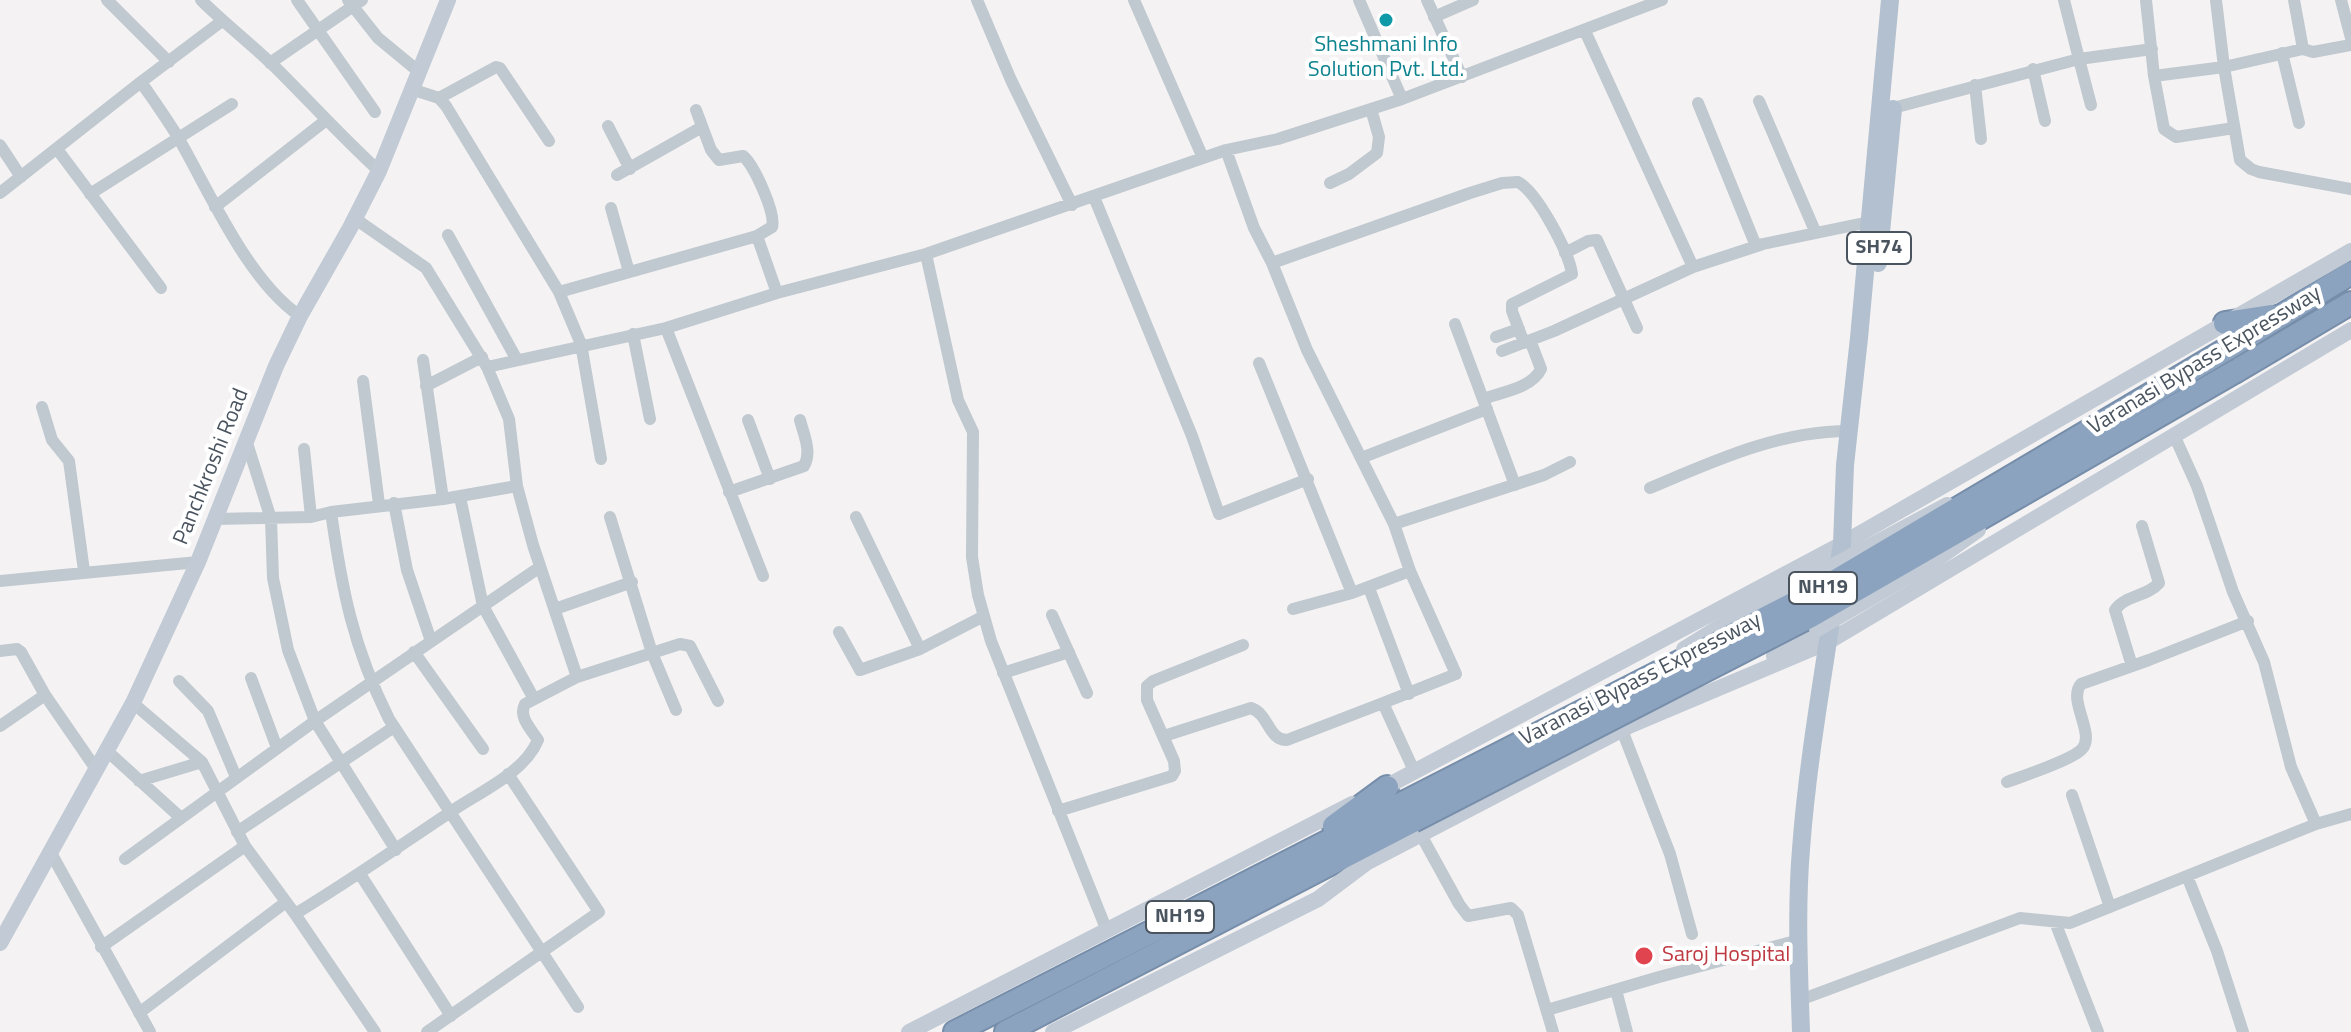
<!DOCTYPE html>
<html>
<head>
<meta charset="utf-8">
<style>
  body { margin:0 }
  canvas { display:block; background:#f4f2f2 }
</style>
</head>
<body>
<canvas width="2351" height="1032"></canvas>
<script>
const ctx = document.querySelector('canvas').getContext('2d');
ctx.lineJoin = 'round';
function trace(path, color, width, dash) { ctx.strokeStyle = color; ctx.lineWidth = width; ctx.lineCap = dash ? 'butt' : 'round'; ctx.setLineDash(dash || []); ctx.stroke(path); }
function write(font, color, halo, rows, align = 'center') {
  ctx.font = font + ' "Titillium Web",sans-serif'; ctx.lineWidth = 8; ctx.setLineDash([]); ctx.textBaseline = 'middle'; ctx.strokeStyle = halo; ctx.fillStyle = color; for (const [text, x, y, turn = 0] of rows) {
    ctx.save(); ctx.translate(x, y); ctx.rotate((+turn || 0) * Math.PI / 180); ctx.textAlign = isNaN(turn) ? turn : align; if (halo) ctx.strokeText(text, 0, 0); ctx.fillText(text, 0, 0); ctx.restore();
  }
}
const highway = new Path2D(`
  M2225,323L2271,316
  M2227,349L2351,273
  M2236,371L2351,303
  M1334,826L1387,787
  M955,1032L1405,802
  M1006,1032L1413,821`);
trace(highway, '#778eaa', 26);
trace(new Path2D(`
  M107,0L169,62
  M201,0C226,25 254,46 279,71C312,104 344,139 379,171
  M297,0L375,112
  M348,0L378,38L418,71
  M977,0L1011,80L1072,205
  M1134,0L1203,158
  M1359,0L1402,99
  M1427,0L1462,77
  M2146,0L2154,76L2164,129L2176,137L2234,128
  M2216,0L2224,67L2240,160L2251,169L2259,172L2351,189
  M2294,0L2303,49
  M2341,0L2351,38
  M1434,17L1473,0
  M1585,31L1693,267L1763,244L1869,222
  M2282,53L2299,123
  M270,63L362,0
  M2033,69L2045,121
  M2154,76L2224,67L2303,49L2313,52L2351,45
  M141,82L222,21
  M1975,85L1981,139
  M411,89L439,98L446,106L559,292L581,344L601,459
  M439,98L496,67L500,68L549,141
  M1759,101L1815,231
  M1698,103L1756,246
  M2091,105L2079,59L2152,49
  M1893,108L2079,59L2064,0
  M608,126L630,169
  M0,145L21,177
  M57,149L161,288
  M1226,150L1254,228L1272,263L1307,350L1394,524
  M617,175L702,127
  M1330,183L1349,174L1377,153L1379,137L1371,109
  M0,193L141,82C154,101 167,119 179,139C210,193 248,281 300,316
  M90,194L232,104
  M1094,197L1192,436L1219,514L1308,479
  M215,207L325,121
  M611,208L629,272
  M354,218L426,268L487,367L666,328L763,576
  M448,235L517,360
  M757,236L777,293L926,254L1226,150L1278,139L1402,99L1662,0
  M1565,253L1588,241L1597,240L1637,328
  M926,254L958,400L973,432L972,557L978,595L991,641L1107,931
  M1272,263L1470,193L1502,183L1518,182C1537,192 1569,252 1572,274L1512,304V311L1524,343
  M559,292L757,236L772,227C776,213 754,165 743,156L719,160L711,150L696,110
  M1455,324L1515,485
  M666,328L777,293
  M633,334L650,419
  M1496,337L1519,329
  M1502,351L1554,331L1693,267
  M423,360L443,499
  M1259,363L1352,593
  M363,381L379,504
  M426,386L482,357
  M1483,399C1502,392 1532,388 1541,369L1530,340
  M42,407L52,440L69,461L84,571
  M748,420L770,479
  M2174,435L2197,486L2233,592L2264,662L2291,767L2316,824
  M247,443L271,519L273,578L288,650L315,721L396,850
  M304,449L311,517L331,512L443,499L517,486
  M1361,458L1487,409
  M1650,488C1714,461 1778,431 1849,431
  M729,492L804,466C812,452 804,435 800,420
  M460,497L483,606L534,699
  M394,503L407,570L431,641
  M331,512C342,590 353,647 389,719L578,1007
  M610,517L652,653L676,710
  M856,517L920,649
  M215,519L311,517
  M1410,571L1394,524L1544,475L1570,462
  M0,581L198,562
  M1369,588L1409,694
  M555,609L632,582
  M1293,609L1352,593L1410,571L1456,674L1383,703L1415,773
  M1052,615L1087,693
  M839,632L860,670L920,649L984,616
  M0,651L17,649L21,652L45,695
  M414,652L483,749
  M2132,666L2115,610C2125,595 2147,597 2159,583L2142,526
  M1003,673L1069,652
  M577,677L680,644L690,646L718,701
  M251,678L277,748
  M179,681L208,711L236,777
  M133,703L202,762L245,846L295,914L375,1032
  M0,726L45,695L96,769
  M1622,730L1670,854L1692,934
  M1164,736L1251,708C1269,714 1268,740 1287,740L1383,703
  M106,750L181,818
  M139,781L202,762
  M2007,782C2023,776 2072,760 2082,749C2096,734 2067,700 2081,684L2149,660L2248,621
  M2072,795L2110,907
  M1058,811L1172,776L1175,771L1174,761L1147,700V686L1153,681L1243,645
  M237,832L394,727
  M1421,835L1459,904L1468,916L1511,908L1518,915L1553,1032
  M51,853L150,1032
  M125,859L315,721L540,567
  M360,874L451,1016
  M2187,876L2217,951L2243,1032
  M295,914C348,882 398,847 449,813C477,793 524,774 538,740C531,729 518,717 525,704L577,677L533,545L517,486L509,419L487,367
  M2055,922L2098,1032
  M101,947L245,846
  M1616,990L1627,1032
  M1800,1000L2020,918L2070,923L2316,824L2351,814
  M1547,1010L1659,977L1799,940
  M139,1013L286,902
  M427,1032L599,912L508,774`), '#c0c9d0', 12);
trace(new Path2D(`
  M1774,656L1817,629
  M1376,792L1842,544L2351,251
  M0,943L133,703L198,562L276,366L300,316L350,228L379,171L448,0
  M909,1032L1352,804
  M1053,1032L1318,899L1366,863L1629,726L1828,642L2351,330`), '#c1cad5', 16);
trace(new Path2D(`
  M1878,263L1893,109
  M1837,575L1842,544L1845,465L1859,338L1890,0
  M1801,1032C1799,971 1796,910 1801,849C1807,768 1821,688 1833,608`), '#b3c0cf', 18);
trace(highway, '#8ca3bf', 22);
const highwayBridge = new Path2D(`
  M1405,802L1822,589L2227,349
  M1413,821L1811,616L2236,371`);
trace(highwayBridge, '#778eaa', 26, []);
trace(new Path2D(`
  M1817,629L1937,559L1978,530
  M1684,649L1721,626L1947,505`), '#c1cad5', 16);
trace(highwayBridge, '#8ca3bf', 22);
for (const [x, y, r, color] of [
  [1386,20,8,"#0f9aa8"],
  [1644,956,10,"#e0444e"]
]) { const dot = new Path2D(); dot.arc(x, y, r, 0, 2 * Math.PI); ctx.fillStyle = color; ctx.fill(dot); trace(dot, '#fff', 3); }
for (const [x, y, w] of [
  [1879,248,64],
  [1823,588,68],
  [1180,917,68]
]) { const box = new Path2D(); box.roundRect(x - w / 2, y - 16, w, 32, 6); ctx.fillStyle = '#fff'; ctx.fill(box); trace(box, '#4a545f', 2); }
write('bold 20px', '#4a545f', null, [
  ["SH74",1879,248],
  ["NH19",1823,588],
  ["NH19",1180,917]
]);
write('22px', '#0d838f', '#fff', [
  ["Sheshmani Info",1386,46],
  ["Solution Pvt. Ltd.",1386,71]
]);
write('22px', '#4a545f', '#fff', [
  ["Varanasi Bypass Expressway",2205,361,-31],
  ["Panchkroshi Road",212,467,-68],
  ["Varanasi Bypass Expressway",1641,680,-27]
]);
write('22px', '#be3a42', '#fff', [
  ["Saroj Hospital",1662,956]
], 'left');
</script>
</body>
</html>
